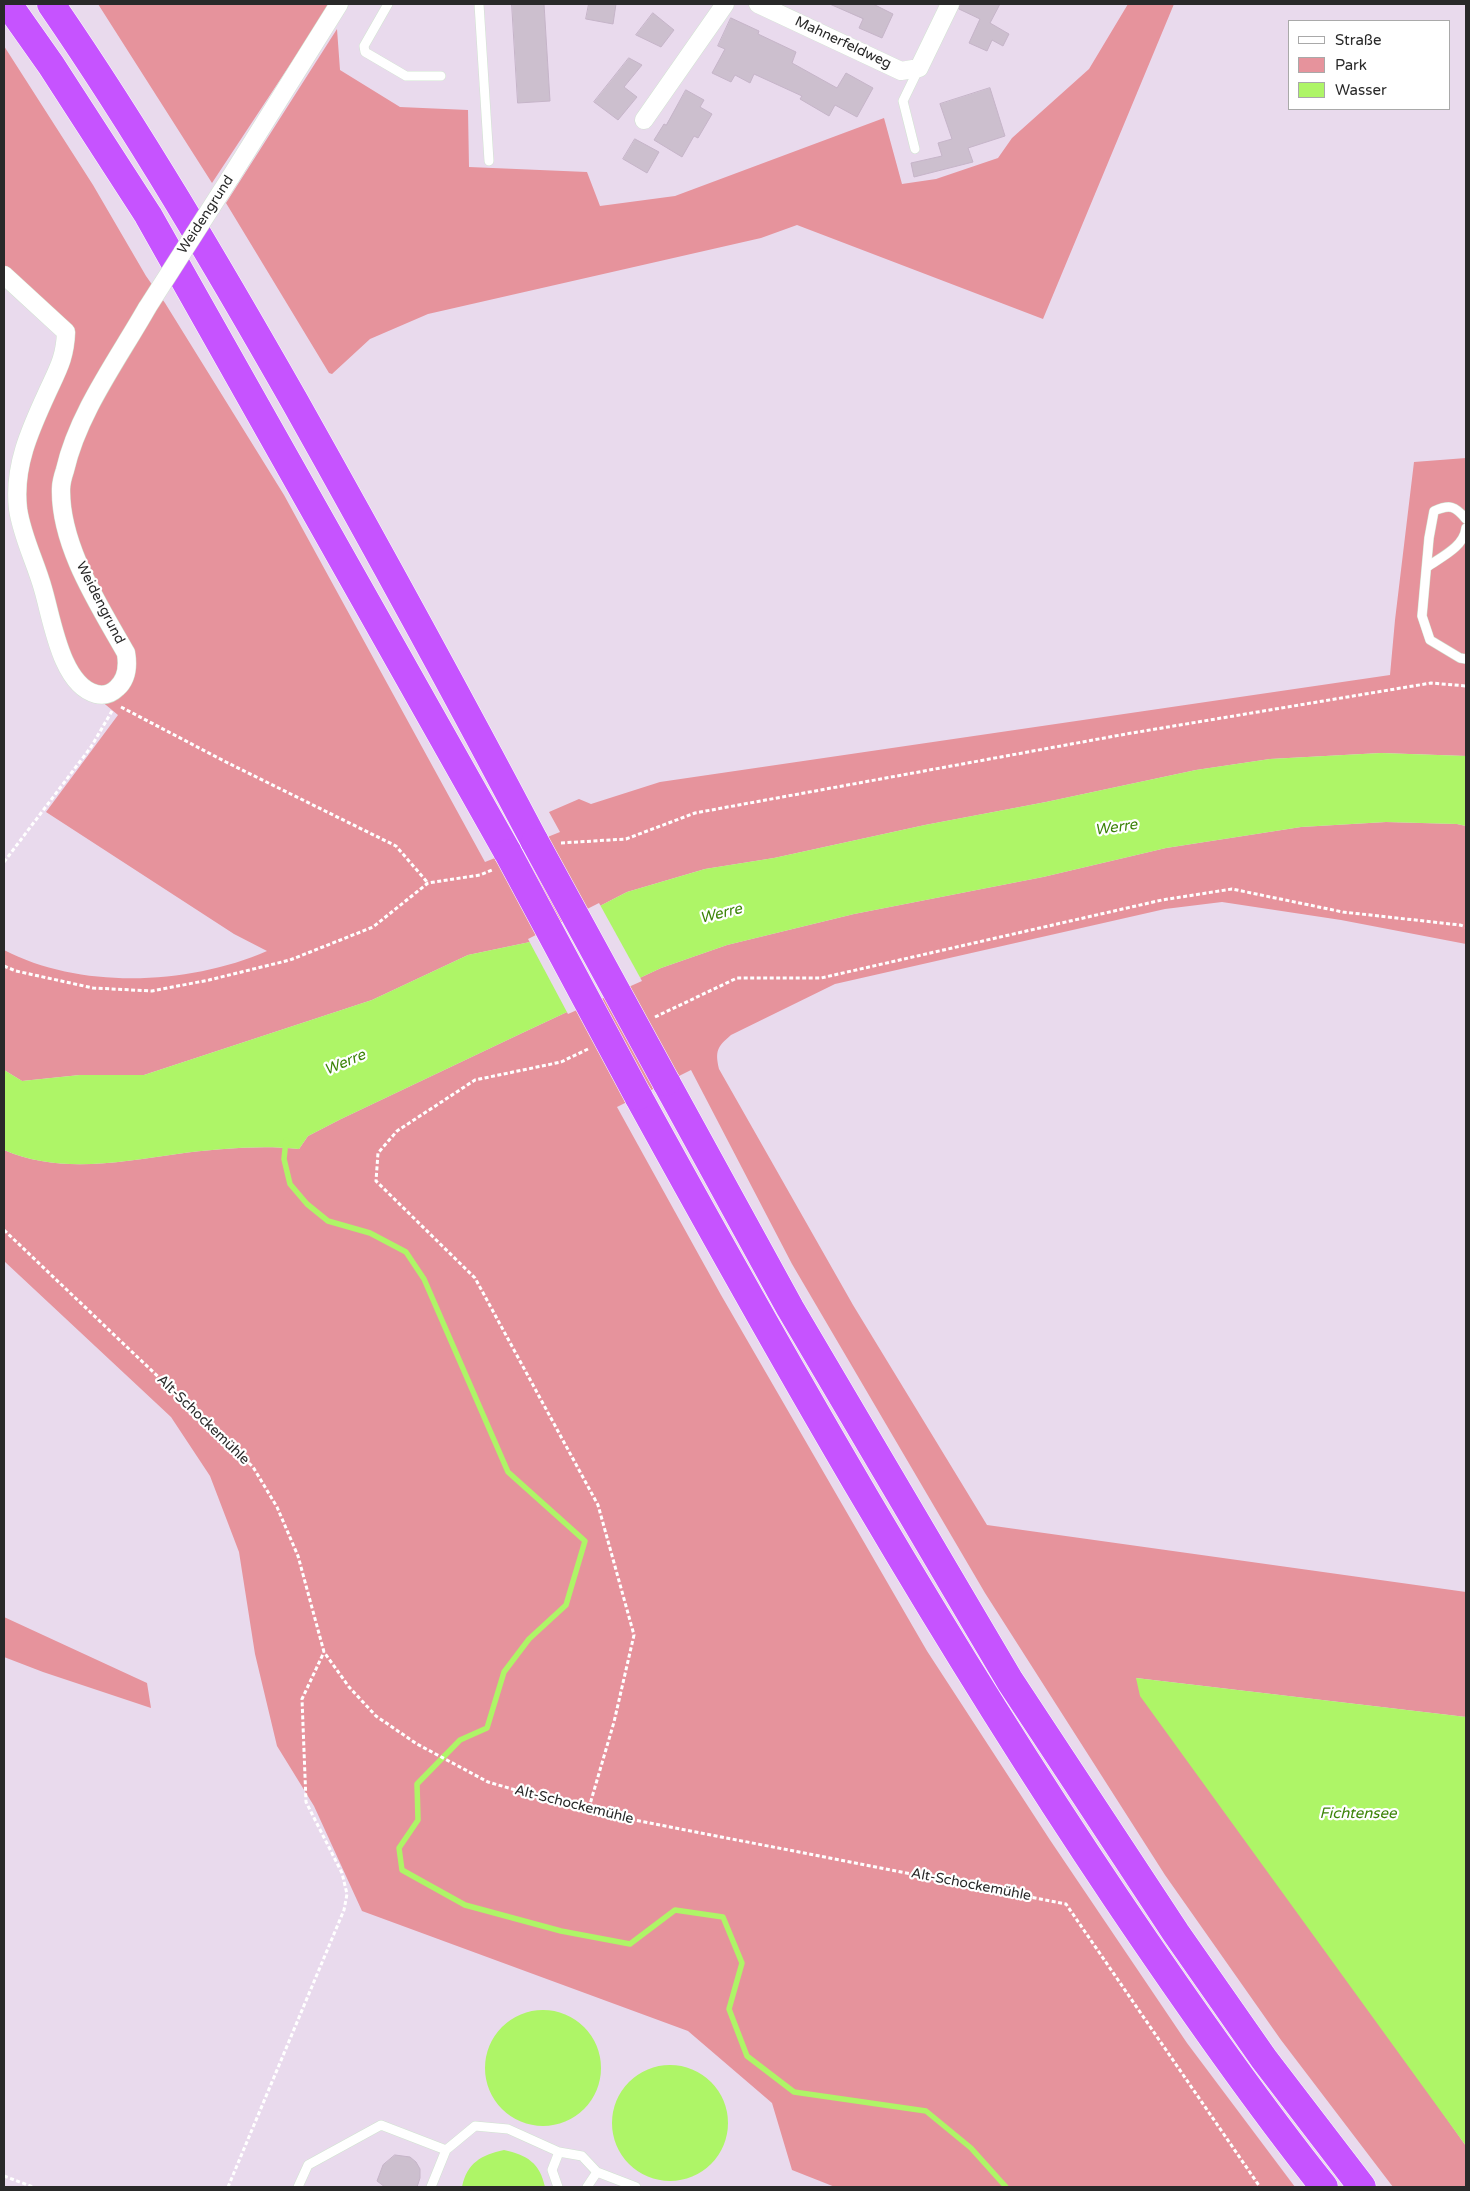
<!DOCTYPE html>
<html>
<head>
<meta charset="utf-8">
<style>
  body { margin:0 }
  #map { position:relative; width:1470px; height:2191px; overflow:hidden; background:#e9daed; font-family:"Varela Round",sans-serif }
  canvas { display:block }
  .frame { position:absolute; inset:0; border:5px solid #292929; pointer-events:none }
  .legend { position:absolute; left:1288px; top:20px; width:162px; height:90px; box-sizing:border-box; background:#fff; border:1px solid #a9a9a9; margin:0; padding:6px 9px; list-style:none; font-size:15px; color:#292929 }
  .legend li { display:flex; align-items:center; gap:10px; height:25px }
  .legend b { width:25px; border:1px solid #a9a9a9 }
</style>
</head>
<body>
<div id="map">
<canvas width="1470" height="2191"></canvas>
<div class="frame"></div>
<ul class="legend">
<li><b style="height:6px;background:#fff"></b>Straße</li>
<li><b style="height:14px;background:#e6939c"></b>Park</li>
<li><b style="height:14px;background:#aef567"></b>Wasser</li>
</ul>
</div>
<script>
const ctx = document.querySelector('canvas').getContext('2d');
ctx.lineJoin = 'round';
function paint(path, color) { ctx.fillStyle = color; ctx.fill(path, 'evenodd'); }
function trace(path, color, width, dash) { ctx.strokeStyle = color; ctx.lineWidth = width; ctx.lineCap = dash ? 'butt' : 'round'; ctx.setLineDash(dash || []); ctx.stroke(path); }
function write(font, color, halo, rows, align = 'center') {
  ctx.font = font + ' "Varela Round",sans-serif'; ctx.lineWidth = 4.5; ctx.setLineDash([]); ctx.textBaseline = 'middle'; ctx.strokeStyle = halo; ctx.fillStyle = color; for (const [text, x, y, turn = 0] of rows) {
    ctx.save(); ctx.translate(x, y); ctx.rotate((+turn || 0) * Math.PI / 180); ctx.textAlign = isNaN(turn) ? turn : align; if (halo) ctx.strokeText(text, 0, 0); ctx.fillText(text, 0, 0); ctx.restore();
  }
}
paint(new Path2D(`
  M98,4H330L212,183Z
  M1128,4H1174L1043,319L797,225L761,238L428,314L370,339L332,374L329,373L226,203L337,29L340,70L400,107L468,110L469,167L587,172L600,206L675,196L884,118L902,184L936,179L998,158L1012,138L1089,69Z
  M4,46L93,185L146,276L165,303L284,495L485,862L560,832L549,812L579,799L591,804L660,782L1390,675L1395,620L1414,462L1466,458V756L1381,753L1270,759L1196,770L1046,802L925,825L774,858L705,869L627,892L530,942L468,955L372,1000L144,1075H80L22,1081L4,1070V950C81,990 189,985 267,951L234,934L46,812L118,715L100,700L71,663L20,509L30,436L75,339L70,328L4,267Z
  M1386,822L1457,824L1466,826V944L1341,920L1222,902L1165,909L835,984L731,1035C717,1047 715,1051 719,1069L853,1305L987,1525L1466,1592V1717L1136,1678L1466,2146V2187H1393L1281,2040L1165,1875L985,1593L792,1264L691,1070L617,1107L721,1295L927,1651L1050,1840L1187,2043L1295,2187H835L792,2170L772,2103L688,2031L362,1911L314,1806L277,1746L255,1654L239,1552L210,1476L171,1417L4,1261V1150C60,1174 119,1162 177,1154C217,1149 259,1145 299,1149L308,1136L341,1119L520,1034L661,968L727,945L854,914L1043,877L1166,848L1301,827Z
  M4,1617L147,1683L151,1708L43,1672L4,1657Z`), '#e6939c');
paint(new Path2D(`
  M1381,753L1466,756V826L1457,824L1386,822L1301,827L1166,848L1043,877L854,914L727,945L661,968L520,1034L341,1119L308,1136L299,1149C259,1145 217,1149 177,1154C119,1162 60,1174 4,1150V1070L22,1081L80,1075H144L372,1000L468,955L530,942L627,892L705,869L774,858L925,825L1046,802L1196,770L1270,759Z
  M1136,1678L1466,1717V2146L1140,1696Z
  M485 2068a58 58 0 1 1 116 0a58 58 0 1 1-116 0Z
  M612 2123a58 58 0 1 1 116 0a58 58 0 1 1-116 0Z
  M504,2150C527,2155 540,2163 545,2187H462C467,2163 481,2155 504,2150Z`), '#aef567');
paint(new Path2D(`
  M599,903L642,981L568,1014L528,939Z`), '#e9daed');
trace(new Path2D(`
  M286,1140L284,1159L290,1184L307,1204L328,1221L370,1233L406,1252L424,1279L508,1472L585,1541L566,1605L529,1639L504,1672L487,1728L460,1740L417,1784L418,1820L399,1848L402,1870L465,1905L561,1931L630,1944L675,1910L723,1917L742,1963L729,2009L747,2056L794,2092L926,2111L971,2148L1006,2187`), '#aef567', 5.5);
const building = new Path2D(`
  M512,4H544L550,101L518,103Z
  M589,4H616L613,24L586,19Z
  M830,4H873L893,14L882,38L859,28L863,19Z
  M961,4H1000L990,23L1009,34L1003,46L992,40L987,51L969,43L980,19L959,9Z
  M653,13L674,30L661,47L636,35Z
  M731,18L759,31L758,34L796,52L792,63L837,88L846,73L873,88L857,117L835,105L829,116L800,99L802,96L754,74L750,83L735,75L731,82L712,73L725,49L718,46Z
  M629,58L642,65L624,87L637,97L618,120L594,102Z
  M990,88L1005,136L968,148L973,162L914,177L911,163L942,156L938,143L952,139L940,104Z
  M686,90L704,100L700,107L712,114L698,138L694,136L682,157L654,140L664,124L666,125Z
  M635,139L659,152L647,173L623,159Z
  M395,2155L410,2157L416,2162L420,2169V2178L417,2187H385L377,2181L383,2165Z`);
paint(building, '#ccbfce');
trace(building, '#c5b4c8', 1);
const service = new Path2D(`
  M388,4L364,46L365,52L406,76H441
  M479,4L489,161
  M915,149L903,101L919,68
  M1466,519C1455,506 1450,504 1434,511L1429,538L1422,616L1430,640L1460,658L1466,659
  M1427,567C1441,557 1464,547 1466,528
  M559,2152L582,2156L597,2172
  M298,2187L308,2165L381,2125L446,2150L475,2126L508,2129L559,2152L552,2170L558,2187
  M431,2187L446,2150
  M587,2187L597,2172L636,2187`);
const minor = new Path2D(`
  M758,4L901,71L919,68L950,4
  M644,120L725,4
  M230,178L339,4
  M4,275L66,332C65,358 58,369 47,393C30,430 13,467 18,509C22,537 36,563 43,589C52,619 61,685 96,694C104,696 111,694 117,688C127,679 128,665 126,653C99,605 60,546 61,489C61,483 63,476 65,470C78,413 118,359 147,308`);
const motorway = new Path2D(`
  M8,4L51,65L148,215L508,853
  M51,4C139,132 218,267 295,402C377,548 457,694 535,842
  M666,1082L790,1308L1010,1681L1176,1933L1264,2059L1362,2187
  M638,1096C788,1369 942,1639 1116,1898C1182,1996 1250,2094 1324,2187`);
trace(service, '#d0e3d0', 10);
trace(minor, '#d0e3d0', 19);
trace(motorway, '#fff', 29);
trace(new Path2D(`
  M121,707L226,762L396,846L428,883
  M561,843L626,839L695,813L1126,734L1431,683L1466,686
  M4,862L91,747L112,711
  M4,966L16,971L93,988L152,991L209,980L290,960L373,927L428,883L480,875L492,870
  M655,1017L737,978H821L1162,900L1232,889L1343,912L1460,925L1466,927
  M588,1049L561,1062L475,1080L397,1131L378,1153L376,1181L475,1278L598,1505L634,1635L614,1722L588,1811
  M4,1230L253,1467L277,1507L298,1556L324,1652L349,1687L376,1716L417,1744L488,1782L588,1811L1066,1904L1260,2187
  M4,2176L33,2187
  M228,2187L344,1910L347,1894L342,1873L306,1802L302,1699L324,1652`), '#fff', 3, [4, 2.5]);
trace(service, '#fff', 9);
trace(minor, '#fff', 18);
trace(motorway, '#c653ff', 28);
const minorBridge = new Path2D(`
  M147,308L230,178`);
const motorwayBridge = new Path2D(`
  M535,842L666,1082
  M508,853L638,1096`);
trace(minorBridge, '#d0e3d0', 19, []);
trace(motorwayBridge, '#fff', 29, []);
trace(minorBridge, '#fff', 18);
trace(motorwayBridge, '#c653ff', 28);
write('14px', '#292929', '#fff', [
  ["Mahnerfeldweg",843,43,25],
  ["Weidengrund",206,215,-57],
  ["Weidengrund",100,603,63],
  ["Alt-Schockemühle",203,1420,44],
  ["Alt-Schockemühle",574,1805,14],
  ["Alt-Schockemühle",971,1885,11]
]);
write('italic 15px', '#3c8408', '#fff', [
  ["Werre",1116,828,-8],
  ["Werre",721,914,-14],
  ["Werre",345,1063,-23],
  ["Fichtensee",1358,1814]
]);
</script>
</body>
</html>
